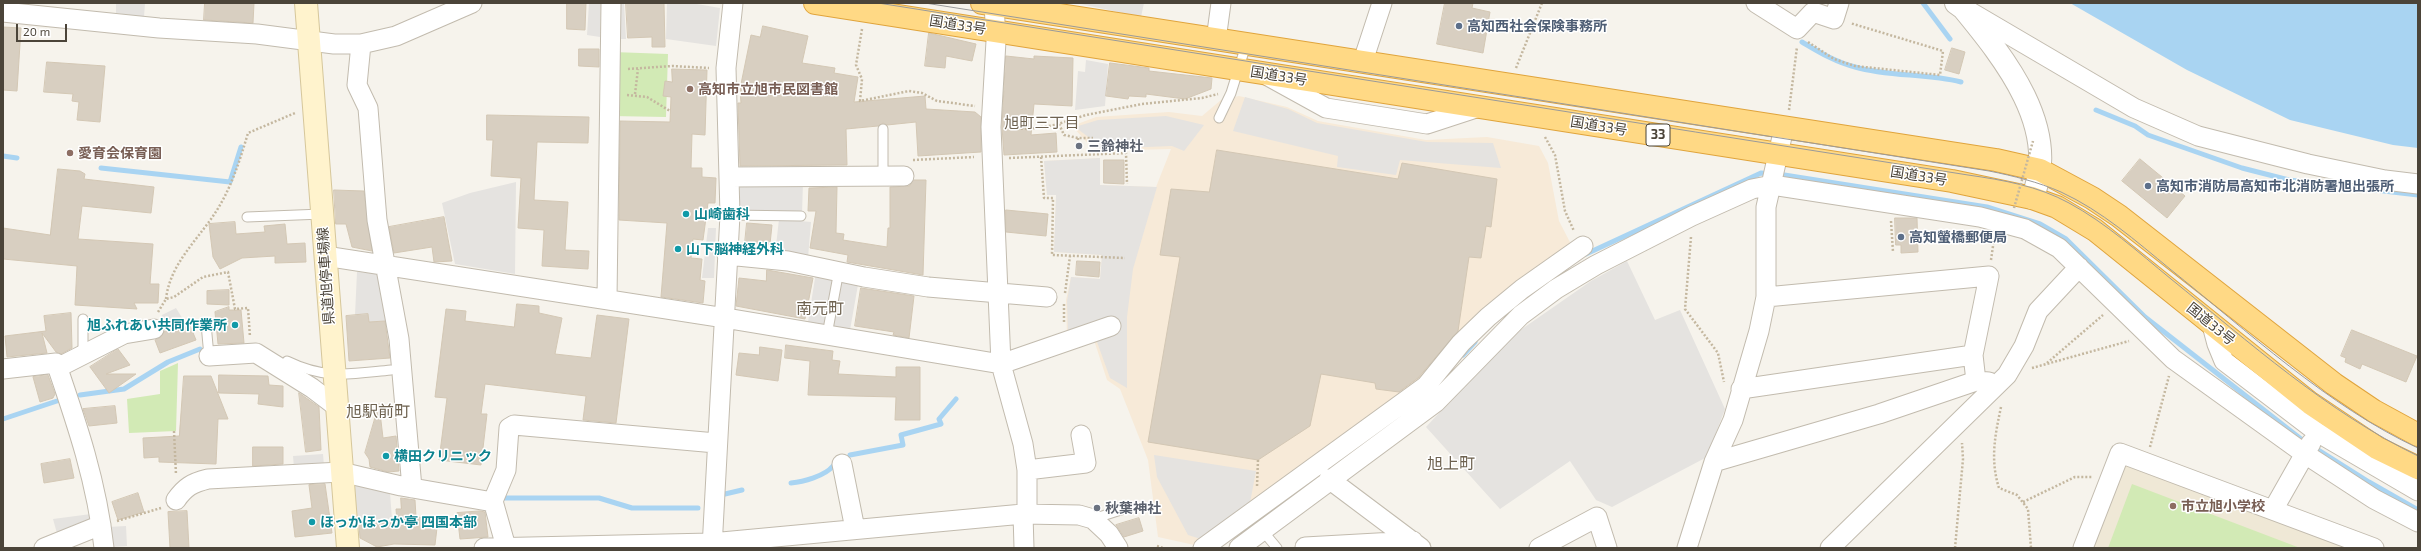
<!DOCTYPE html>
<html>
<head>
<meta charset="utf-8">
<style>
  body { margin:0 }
  #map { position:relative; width:2421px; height:551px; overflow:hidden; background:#f6f3ec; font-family:"Exo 2",sans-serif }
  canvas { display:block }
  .frame { position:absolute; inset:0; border:4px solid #4b4439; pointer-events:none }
  .scale { position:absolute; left:16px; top:24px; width:51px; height:18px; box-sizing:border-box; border:2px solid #4b4439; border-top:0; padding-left:5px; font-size:12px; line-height:14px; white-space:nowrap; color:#4b4439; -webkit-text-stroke:3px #fff; paint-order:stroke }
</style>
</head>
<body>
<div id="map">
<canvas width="2421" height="551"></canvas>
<div class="frame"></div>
<div class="scale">20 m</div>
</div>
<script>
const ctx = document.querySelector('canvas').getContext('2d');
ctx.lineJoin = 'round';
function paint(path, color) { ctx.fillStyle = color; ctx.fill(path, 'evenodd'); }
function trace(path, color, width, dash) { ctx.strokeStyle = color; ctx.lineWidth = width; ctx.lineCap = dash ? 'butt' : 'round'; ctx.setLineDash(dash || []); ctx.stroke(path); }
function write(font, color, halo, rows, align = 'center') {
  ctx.font = font + ' "Exo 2","Noto Sans JP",sans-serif'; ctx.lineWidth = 3; ctx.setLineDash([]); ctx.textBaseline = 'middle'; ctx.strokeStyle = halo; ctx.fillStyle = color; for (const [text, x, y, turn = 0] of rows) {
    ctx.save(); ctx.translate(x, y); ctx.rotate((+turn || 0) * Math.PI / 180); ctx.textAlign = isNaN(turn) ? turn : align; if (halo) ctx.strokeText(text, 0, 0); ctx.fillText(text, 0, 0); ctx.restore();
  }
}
paint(new Path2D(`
  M1239,96L1287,107L1318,121L1426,140L1487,137L1539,146L1548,163L1559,221L1572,246L1423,384L1199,546L1158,537L1148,460L1120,389L1107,380L1091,331L1067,339L1066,300L1071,277L1100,279L1102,255L1054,252L1056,195H1047L1044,161L1100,158V185L1156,187L1171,149L1095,151L1072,126L1096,117L1169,112L1202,116L1221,100Z`), '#f7ead8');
paint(new Path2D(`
  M2124,464L2353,548H2092Z`), '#efe8d6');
paint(new Path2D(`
  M613,52L668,54L666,117L611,116Z
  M178,363L176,431L129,433L127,399L160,394V371Z
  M2132,484L2300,548H2108Z`), '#d2eab5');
paint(new Path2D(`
  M116,3H145L144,17L116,13Z
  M589,3H601L600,37L587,35Z
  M613,3H624L626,39H613Z
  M667,3H691L720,8L716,46L666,39Z
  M1076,3H1144L1141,17Z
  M1086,60L1108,64L1105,106L1075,110L1078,71L1085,72Z
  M1245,97L1288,109L1317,123L1427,142L1493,143L1501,168L1400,160L1396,175L1337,167L1338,156L1233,131Z
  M1166,116L1204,125L1184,151L1172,146L1096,149L1091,139L1075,127L1098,120Z
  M1100,158V185L1157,187L1133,269L1127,317V388L1110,378L1092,328L1068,336L1067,301L1071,277L1100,279L1102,255L1054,252L1056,195H1047L1044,161Z
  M740,181L803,182L802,214L739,212Z
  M516,182L515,274L455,264L442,203L470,193Z
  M779,219L811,222L808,258L775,255Z
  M708,228H716L714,278H702Z
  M1627,261L1655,320L1680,310L1725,409L1707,457L1612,507L1596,500L1570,461L1500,509L1426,427L1509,338L1591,281Z
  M357,272L383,273L391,321L369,322L368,314L355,315Z
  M816,272L859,279L850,330L808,322Z
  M176,308L184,321L158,330L162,315Z
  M323,454L324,466L294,468L293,456Z
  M1154,455L1256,471L1249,508L1207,541L1188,535L1157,477Z
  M354,484L390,493L392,519L357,521Z
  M91,514L95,528L58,537L53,519Z
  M126,526L127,546L109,547L108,527Z`), '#e5e3e0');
paint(new Path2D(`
  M2070,3H2418V148L2393,145L2290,120L2187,70Z`), '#a9d4f2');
trace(new Path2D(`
  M1923,3L1950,39
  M1802,42C1819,52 1835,62 1855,67C1889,77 1926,73 1961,82
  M2096,110L2135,126L2148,135L2242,168L2289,180L2418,195
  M3,156L17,158
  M101,168L230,182L241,147
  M1778,174L1987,207L2040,224L2066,239L2145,317L2301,439L2369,482L2418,510
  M1586,254L1761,173L1770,174
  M1463,355L1475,342
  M80,395L124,389L168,362L200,349
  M3,419L63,399
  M850,455L903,445L901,435L941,424L939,419L956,399
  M791,483C803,482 825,476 833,466
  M725,494L742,490
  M499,498H599L632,508H698`), '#a9d4f2', 5);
const building = new Path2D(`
  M205,3H254L253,23L204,20Z
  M567,3H586L585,30L567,29Z
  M626,3H664L665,47H652V37L628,38Z
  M1445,3H1473L1472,8L1490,12L1483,53L1437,44Z
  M763,26L808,36L802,63L835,68L834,73L858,77L854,102L925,96L926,109L975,112L981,117V152L918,156L916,122L887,125L883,123L878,126L846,129L847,165L740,166L738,103H741L740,89L751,35L760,37Z
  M3,27L21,28L17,91L3,90Z
  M929,33L976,44L972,61L946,56L945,68L925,66Z
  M1952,48L1965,52L1959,74L1945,70Z
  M579,49H599V67L579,66Z
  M1006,56L1034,59V56L1073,58L1072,106L1034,104L1031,135L1056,133L1057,152L1004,155L1002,127Z
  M47,62L105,66L100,122L77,120L79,102L72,101L73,94L44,92Z
  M1110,63L1149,68V71L1212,78L1211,89L1185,99L1146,94V97L1129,96L1128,99L1106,96Z
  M672,69L707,70L705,135L692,134L691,168H702V177L716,178L715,203H708L703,240L693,239L691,258L702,259L700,280L705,281L703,303L661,297L667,223L619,220L620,121L670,122L671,97L663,96L665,81L672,82Z
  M487,115L589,117L588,143L537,142L534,200L568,202L565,250L589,251L588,269L542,266L544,230L518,228L521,178L491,176L493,140H487Z
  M1217,150L1398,179L1402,163L1497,179L1491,227L1486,226L1481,258L1469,257L1458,331L1418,378L1399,392L1376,389L1375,383L1321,374L1310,426L1258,460L1148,442L1180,257L1160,255L1171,189L1209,192Z
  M2140,159L2185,196L2167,218L2122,181Z
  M1104,160H1124V184L1104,183Z
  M58,169L80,171L85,174L84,179L154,187L151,213L82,206L78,239L153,244L150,284H159L158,303H134L137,309L75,305L77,266L3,259V228L50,235Z
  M914,180H926L923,275L847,262L848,255L810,248L816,211H808L809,188L837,187L836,233L844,234L843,240L887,247L888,228H890V187L909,186Z
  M334,190L364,191L372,251L352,247L346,224H336Z
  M1006,210L1048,214L1046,236L1006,232Z
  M444,217L452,261L434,262L432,247L394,253L389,227Z
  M1895,218H1917L1918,252L1901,253V245H1896Z
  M235,222L236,234L265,232L264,226L285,224L287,244L305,243L306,262L275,263V256L242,258L220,269L213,257L209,224Z
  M747,223L772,225L770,244L745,243Z
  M1077,261L1100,262L1099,277L1076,275Z
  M767,270L813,278L805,319L736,306L739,278L766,281Z
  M861,288L914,296L909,338L893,335L894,332L855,326Z
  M229,290V305L207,304V291Z
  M517,304L539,306V313L562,318L555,354L591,358L597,315L629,319L616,423L583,420L586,396L485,384L481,414H487L481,465L439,460L447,398L435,397L446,309L466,311L465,321L514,327Z
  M229,307V310H241L244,343L218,344L215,312Z
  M71,313L72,348L61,354L56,352L42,333L47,353L7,357L5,336L46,331L44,316Z
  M368,314L369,322L385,321L390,358L349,361L346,316Z
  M189,323L196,340L160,353L155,340L161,337L164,332Z
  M2352,330L2417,356L2406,382L2362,364L2360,369L2345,362L2346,358L2341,356Z
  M786,345L833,351L832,360L840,361L838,374L896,377V367H920V420H895L896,397L808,395L810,361L785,358Z
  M760,347L782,350L778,381L736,375L739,353L759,355Z
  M118,349L130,365L106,374H136L109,393L90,367Z
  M48,375L55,394L53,398L40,402L33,377Z
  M219,375L268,376L269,385L283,386V407L258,404L259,394L219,393Z
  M184,376H211L228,419H218L216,464L159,462V457L144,458L143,438L179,436Z
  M299,393L319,407L321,450L306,452Z
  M379,404L383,438L396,436L399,471L388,472L370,467L369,459L365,453Z
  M115,406L117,423L89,426L83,409Z
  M253,447H283V464L253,466Z
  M70,459L74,478L44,483L41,464Z
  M325,484L332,533L295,537L292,511L312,508L309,485Z
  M138,493L144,512L118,520L112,502Z
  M401,498L415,500L416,517L438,519L435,545L394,544L377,547L360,538L359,525L397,521L396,509H401Z
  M187,511L189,548H170L168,512Z
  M480,511L485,512L488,537L460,539L457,513Z
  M1139,518L1143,531L1124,537L1116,525Z`);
paint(building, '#d8cfc1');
trace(building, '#d3c7b4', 1);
const service = new Path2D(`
  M1219,118L1231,93L1246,45
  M883,176V129
  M730,215L801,216
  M247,217L322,214
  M83,319V355
  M206,324L209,356
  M827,335L837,281
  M287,361C326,380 350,374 391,370
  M1093,519L1127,508
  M1262,530L1277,548`);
const minor = new Path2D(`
  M994,3L996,41L991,127L1001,364L1023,444L1027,470V515
  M1756,3L1797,29L1813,12L1834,19L1839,3
  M1967,10L2134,108L2198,136L2308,164L2385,180L2418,184
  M3,12L159,28L257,34L334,44H361L396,36L472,3
  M1216,40L1221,3
  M361,44L357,85L368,108L377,220L399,339L412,488
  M1363,61L1382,3
  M1268,76L1326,108L1427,124L1479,107
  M729,177L904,176
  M727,255L788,261L864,277L928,287L1047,297
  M325,256L725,318L1001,364L1111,326
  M1766,297L1989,276L1973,355L1976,381
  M607,299L611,3
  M2212,325L2217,344L2224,361L2317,432L2418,491
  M209,356L256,353L312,388L337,407
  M57,368L124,334L154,329
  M3,369L56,363C77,424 97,483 104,548
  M1741,389L1973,355
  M1714,462L1879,414L1976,381L1989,382
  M842,464L855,529
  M1027,470L1086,463L1081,435
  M1329,479L1421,548
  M176,500C185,487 192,483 208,479L341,472L401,486L493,502
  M2273,510L2311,443
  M1023,514L1024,548
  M506,547L493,501L506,470L509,428L514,425L716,443
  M1305,547L1413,541
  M44,548L101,525
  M484,548L711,543L1023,514L1079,515L1093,519L1109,534L1118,548
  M712,548L730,215L726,68L733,3
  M1203,548L1426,386L1461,343L1488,317L1522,289L1583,246
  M1239,548L1436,402L1521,315L1556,289L1596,265L1692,216L1752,189L1772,185L1980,217L2025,229L2059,248L2173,359L2305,454L2374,499L2418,522
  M1539,548L1597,517L1607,548
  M1687,548L1714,462L1733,420L1759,331L1766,297V207L1784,128
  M1830,548L2007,375L2024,346L2038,311L2079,267
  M2083,548L2120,453L2374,548`);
const tertiary = new Path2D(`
  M1956,3L1963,8C2004,58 2062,129 2032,198`);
const secondary = new Path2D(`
  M306,3L348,548`);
const trunk = new Path2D(`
  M815,3L1952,181L2032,198L2057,207L2095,230L2310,403L2377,448L2418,468
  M982,3L1996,160L2040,170L2092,198L2119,216L2334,384L2374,411L2418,435`);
trace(service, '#c2bbae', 11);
trace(minor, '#c2bbae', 21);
trace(tertiary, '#c2bbae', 24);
trace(secondary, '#d6c79b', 24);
trace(trunk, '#e0a43c', 24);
trace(new Path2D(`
  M862,29L856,65L862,79L860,101L909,91L922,93L937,101L975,106
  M1808,42L1834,59L1855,66L1940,75L1943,51L1850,23
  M1516,68L1542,3
  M628,69L672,66L709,68
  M635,94L638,69
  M627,95L647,97L670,111
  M1789,110L1797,47
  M1059,124L1064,135L1078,138H1093
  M1009,128L1028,129L1055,125L1086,115L1142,104L1202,98L1218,94
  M1545,137L1555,155L1565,211L1574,231
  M1078,138V146
  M1041,157L1044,198H1053L1052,255L1125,258
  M1009,158L1126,153L1127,184
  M913,160L974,157
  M1891,221L1893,252
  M1691,237L1685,309L1718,353L1724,382
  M1991,260L1994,239
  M1065,293L1070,256
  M166,299C170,263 199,239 217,210C232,186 240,160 248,133L295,113
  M1064,304V323
  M158,312L166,299L174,297L203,277L228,272L235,309L248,308L250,337
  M2047,363L2103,315
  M2032,368L2129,341
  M2001,407C1995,435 1990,460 1999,488L2017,495L2028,509L2031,548
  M174,431L176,475
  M2150,447L2169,376
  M1257,486L1258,460
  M2023,502L2075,477H2092
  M117,521L161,508
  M1157,546L1163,548
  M1955,548L1963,459L1962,443`), '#c4b79f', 2.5, [2, 2]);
trace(service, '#fff', 9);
trace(minor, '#fff', 19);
trace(tertiary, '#fff', 22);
trace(secondary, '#fff3cd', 22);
trace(trunk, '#ffd985', 22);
trace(new Path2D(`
  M878,3L1968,175C2003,180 2038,186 2069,203C2106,223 2138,252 2171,279C2249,342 2327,412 2418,456
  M925,3L1989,171C2014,176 2038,182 2061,192C2102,211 2136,241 2170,269C2246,330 2329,407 2418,448`), '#9a9a9a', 1);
trace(new Path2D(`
  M2014,208L2033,141`), '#c4b79f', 2.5, [2, 2]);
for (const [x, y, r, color] of [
  [1459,26,4,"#5c6f8a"],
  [690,89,4,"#8d6e63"],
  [1079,146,4,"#6b7280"],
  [70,153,4,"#8d6e63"],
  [2148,186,4,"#5c6f8a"],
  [686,214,4,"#0f9aa8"],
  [1901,237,4,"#5c6f8a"],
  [678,249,4,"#0f9aa8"],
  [235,325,4,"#0f9aa8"],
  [386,456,4,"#0f9aa8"],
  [2173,506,4,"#8d6e63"],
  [1097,508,4,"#6b7280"],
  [312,522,4,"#0f9aa8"]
]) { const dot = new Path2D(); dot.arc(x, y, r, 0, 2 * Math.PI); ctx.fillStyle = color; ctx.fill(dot); trace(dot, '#fff', 1.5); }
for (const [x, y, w] of [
  [1658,135,24]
]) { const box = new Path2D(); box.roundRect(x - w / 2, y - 11, w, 22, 3); ctx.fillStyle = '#fff'; ctx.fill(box); trace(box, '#4b4439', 1); }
write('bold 13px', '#4b4439', null, [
  ["33",1658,135]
]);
write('14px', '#4b4439', '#fff', [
  ["国道33号",958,25,9],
  ["国道33号",1279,76,9],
  ["国道33号",1599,126,9],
  ["国道33号",1919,176,9],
  ["県道旭停車場線",326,276,-94],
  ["国道33号",2211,324,39]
]);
write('bold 14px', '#4e5e75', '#fff', [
  ["高知西社会保険事務所",1467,26],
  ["高知市消防局高知市北消防署旭出張所",2156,186],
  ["高知螢橋郵便局",1909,237]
], 'left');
write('bold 14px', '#785e54', '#fff', [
  ["高知市立旭市民図書館",698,89],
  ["愛育会保育園",78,153],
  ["市立旭小学校",2181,506]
], 'left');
write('bold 14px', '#5b616d', '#fff', [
  ["三鈴神社",1087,146],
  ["秋葉神社",1105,508]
], 'left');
write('bold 14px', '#0d838f', '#fff', [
  ["山崎歯科",694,214],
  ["山下脳神経外科",686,249],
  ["旭ふれあい共同作業所",227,325,"right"],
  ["横田クリニック",394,456],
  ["ほっかほっか亭 四国本部",320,522]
], 'left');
write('15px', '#6e6250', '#fff', [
  ["旭町三丁目",1042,123]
]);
write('16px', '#6e6250', '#fff', [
  ["南元町",820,309],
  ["旭駅前町",378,412],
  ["旭上町",1451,464]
]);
</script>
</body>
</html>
